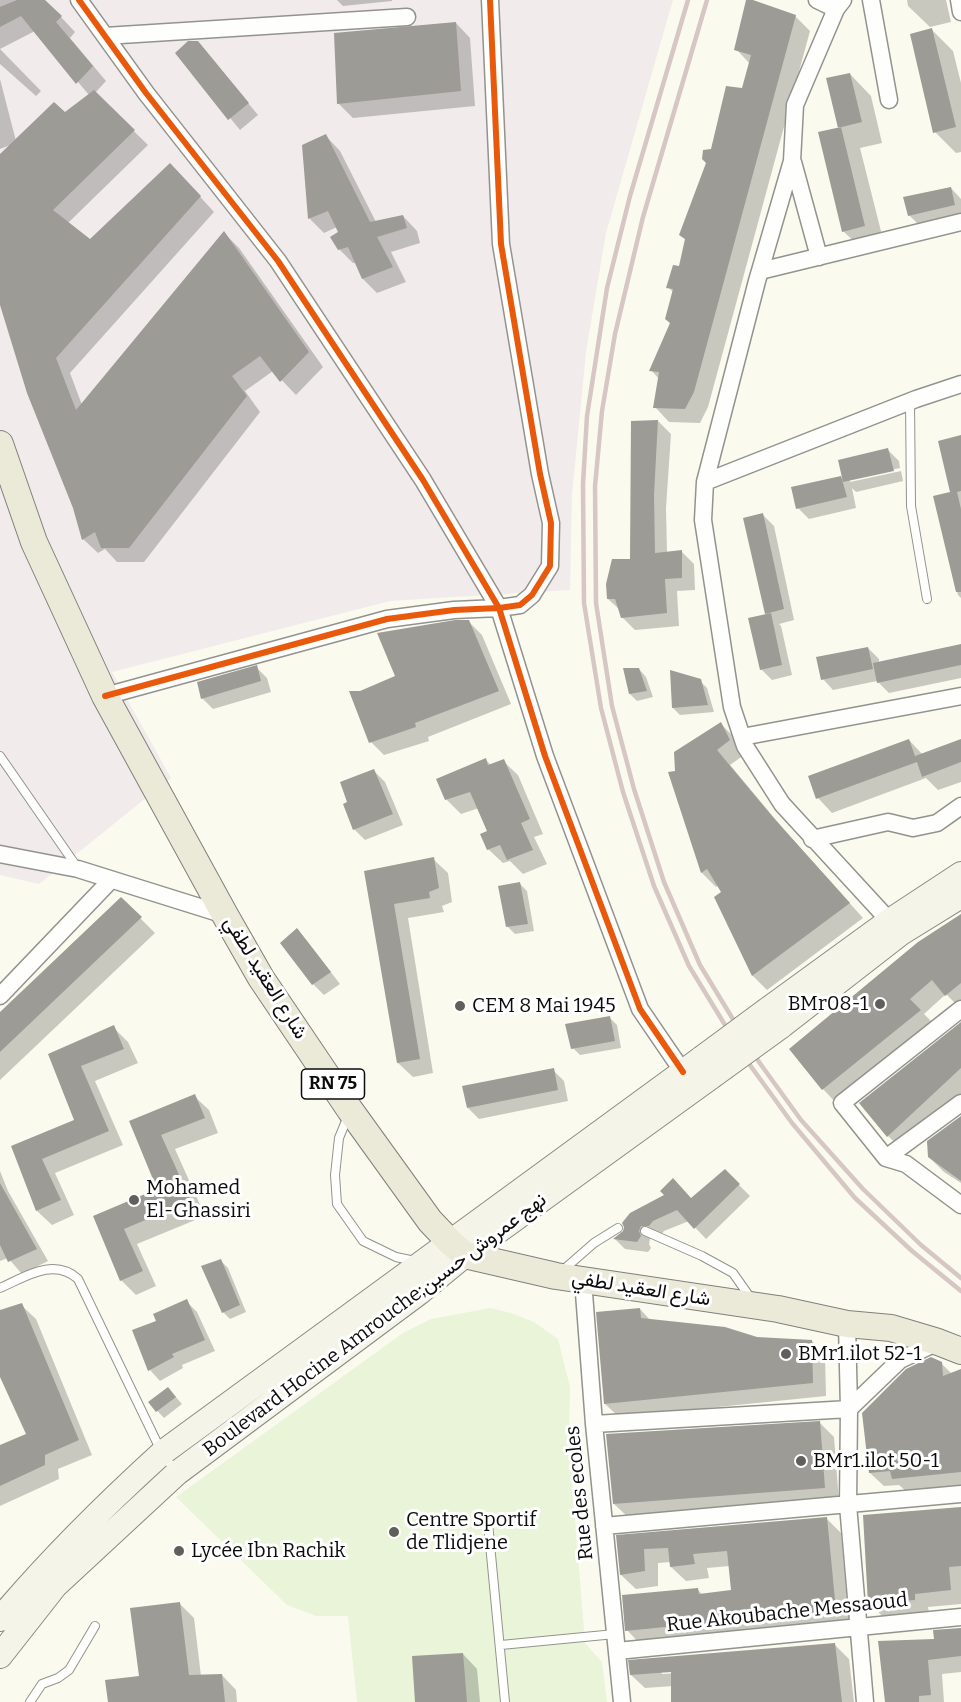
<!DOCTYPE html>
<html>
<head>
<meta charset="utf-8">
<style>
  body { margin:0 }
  canvas { display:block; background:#fafaef }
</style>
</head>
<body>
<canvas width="961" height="1702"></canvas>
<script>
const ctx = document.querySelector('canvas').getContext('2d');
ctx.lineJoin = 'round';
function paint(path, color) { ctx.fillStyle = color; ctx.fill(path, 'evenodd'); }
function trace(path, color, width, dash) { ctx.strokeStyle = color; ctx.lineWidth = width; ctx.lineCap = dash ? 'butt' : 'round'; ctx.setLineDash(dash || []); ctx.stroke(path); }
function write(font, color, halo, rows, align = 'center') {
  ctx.font = font + ' Bitter,Vazirmatn,serif'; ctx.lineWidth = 6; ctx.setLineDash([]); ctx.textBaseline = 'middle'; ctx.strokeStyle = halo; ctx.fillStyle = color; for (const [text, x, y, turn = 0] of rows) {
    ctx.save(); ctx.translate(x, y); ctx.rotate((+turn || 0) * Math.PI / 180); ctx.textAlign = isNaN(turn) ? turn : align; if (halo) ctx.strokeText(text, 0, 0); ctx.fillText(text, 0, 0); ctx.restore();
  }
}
paint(new Path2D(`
  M0,0H673L606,233L586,352L572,495L570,590L390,601L112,672L171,778L39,884L0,875Z`), '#f2ebec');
paint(new Path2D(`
  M490,1308L511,1313L534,1322L558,1339L570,1387L569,1442L585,1643L602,1662L607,1702H357L348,1616H316L287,1605L176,1497L403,1333L431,1319Z`), '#e9f4d9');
paint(new Path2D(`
  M0,0H43L61,17L75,32L70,38L106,81L95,93L148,145L68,223L90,241L184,179L214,212L70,373L82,405L224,233L239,248L323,367L296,395L273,371L245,391L260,412L144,562H117L105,549L98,553L83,539L75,508L0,300V157L13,144L0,149V79L16,141L64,114L89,95L35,31L0,49Z
  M337,0H392V1L343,6Z
  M748,0L795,16L810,31L708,407L700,423L669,422L655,407L659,379L651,370L671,324L673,292L668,287L680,268L686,240L680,235L712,151L744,90L750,64L736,49Z
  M907,0H946L951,22L930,27L908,6Z
  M456,23L470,38L475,106L353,118L338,103Z
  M932,30L953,51L961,83V152L956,153L935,132Z
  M198,42L258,115L240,130L177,53Z
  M0,49L41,91L36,96L0,64Z
  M850,74L871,96L882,143L860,148L885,247L865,252L843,231L841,128L839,127Z
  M326,136L340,151L376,222L403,216L417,231L420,243L391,252L406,282L377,293L363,279L356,263H353L339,249L340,232L337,227L324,233L310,219L304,146Z
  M951,188L961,199V229L930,236L909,215Z
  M658,421L671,434L666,508L667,553L681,551L694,564L695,590L677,591L679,626L635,630L622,617L620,610L608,599L631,560Z
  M961,437V598L958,595L935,497L951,493Z
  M888,450L899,461L900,468L850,479V482L901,471L903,481L856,492L852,488L856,508L809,519L798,508L841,477L845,481Z
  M763,515L774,526L794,620L779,624L781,626L792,675L772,680L761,669L768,616L766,613Z
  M468,621L482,635L511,704L428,737L429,741L384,755L371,742L361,692L397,676L379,634Z
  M961,646V678L889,693L877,681L833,690L823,679L868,648L879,659V663Z
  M256,667L267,678L271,692L213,709L202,698Z
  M639,669L646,677L653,697L637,701L630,694Z
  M700,681L707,688L714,712L680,715L673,708Z
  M721,724L735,738L744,755L730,765L786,832L863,918L767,990L753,976L716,897L723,892L719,885L716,887L702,873L670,773L676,772Z
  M909,740L923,755L961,741V782L938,790L926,778L832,813L818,798Z
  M486,760L492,766L503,761L518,775L543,834L534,837L547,864L523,874L510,861L503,863L488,849L489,831L479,808L461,814L446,799Z
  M374,771L385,782L403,825L365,840L354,829Z
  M433,859L448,873L452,902L442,906L444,912L408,918L433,1073L413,1077L398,1063L366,872Z
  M520,884L527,891L534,931L515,934L508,927Z
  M121,899L155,933L0,1080V1014Z
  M961,916V1009L946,994L924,1014L935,1025L837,1104L823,1089L791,1050Z
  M297,930L307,941L340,984L324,995L313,984L282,944Z
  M610,1018L617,1025L621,1048L580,1055L573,1048Z
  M961,1025V1096L903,1150L888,1136Z
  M113,1027L128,1042L138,1063L95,1081L123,1145L55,1173L74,1215L52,1225L37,1211L13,1147L76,1121L50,1055Z
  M553,1070L564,1081L568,1101L479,1119L468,1108Z
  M194,1096L209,1110L218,1133L175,1149L205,1216L137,1244L156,1286L136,1295L121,1280L95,1217L158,1190L131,1122Z
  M961,1117V1183L944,1172L929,1157Z
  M0,1171L8,1191L48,1261L22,1274L8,1258L0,1261Z
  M725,1171L750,1196L706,1239L689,1221L664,1231L660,1236L655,1235L650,1239L649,1244L651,1248L648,1252L625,1249L615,1239L691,1200Z
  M221,1261L228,1268L246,1312L230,1319L223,1312Z
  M186,1301L197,1312L215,1351L182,1365L183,1368L160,1381L150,1370L158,1322Z
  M21,1305L36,1319L92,1455L58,1469L59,1479L0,1506V1446L28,1435L0,1363V1311Z
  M640,1309L651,1321L756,1338L812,1341L825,1355L826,1396L619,1417L605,1404Z
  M941,1363L952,1374L961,1370V1487L907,1492L899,1485L884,1486L870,1473Z
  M175,1396L182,1404L164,1418L150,1403Z
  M820,1423L834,1437L839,1502L629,1518L614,1504Z
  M961,1508V1604L928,1607L929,1613L883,1617L870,1603Z
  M826,1518L841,1533L849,1624L641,1645L627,1630L698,1590L703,1595L733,1591L730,1566L707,1568L709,1578L686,1581L671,1567V1562L658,1563V1586L636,1589L621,1575L617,1537Z
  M179,1603L194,1618L201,1676L222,1675L236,1690L237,1702H110L141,1678Z
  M961,1628V1672L942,1674L944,1702H887L936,1641L935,1632Z
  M834,1644L849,1659L854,1702H816Z
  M785,1648L798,1661L803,1702H673V1686L645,1688L631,1675L630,1662ZM678,1670V1673L662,1674L661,1672Z
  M463,1654L477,1669L480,1702H416Z`), '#0003');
paint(new Path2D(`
  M17,0H45L62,16L56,22L93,66L76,84L21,16L0,27V7Z
  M746,0H753L796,15L694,392L685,409L653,408L659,372L649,371L670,323L665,319L673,289L666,288L673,265L679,266L685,239L679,235L706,163L702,159L703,150L711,149L726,86L742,88L751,55L734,50Z
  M456,22L461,91L337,104L334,33Z
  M932,28L956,127L933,133L910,34Z
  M188,41H198L249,103L228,120L175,53Z
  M850,73L862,122L838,128L826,78Z
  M94,90L135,130L53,210L90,239L170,163L201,196L56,358L76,410L224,231L309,352L280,382L260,356L232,376L247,396L129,548H101L95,532L82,540L73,508L27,393L0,305V154L54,102L65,112Z
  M841,127L865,226L842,232L818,132Z
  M326,134L370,222L403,215L407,228L377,237L393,267L362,279L348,247L338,250L330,237L338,232L328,211L308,219L302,145Z
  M951,187L955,205L908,216L903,197Z
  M658,420L654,495L655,553L682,550V578L665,579L667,613L621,618L615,599H607L606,584L612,559H630L631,421Z
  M961,435V491L957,492L961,509V592H956L933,496L950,492L938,441Z
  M888,448L894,471L843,482L838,460Z
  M841,476L847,497L796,509L791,487Z
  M763,513L784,609L765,614L743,518Z
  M771,613L782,665L760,670L748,618Z
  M455,620H469L499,691L415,723L416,727L369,743L349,691H360L395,676L377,633Z
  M961,644V665L877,683L873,663Z
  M868,647L873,669L821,680L816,657Z
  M257,665L261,681L201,699L197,682Z
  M623,668H639L647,691L629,694Z
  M670,670L701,679L708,705L672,708Z
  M721,722L730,740L717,750L772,816L850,903L752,976L714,897L721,892L707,869L701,873L668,772L675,771L674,752Z
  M909,739L915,756L961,739V762L922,777L917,762L816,799L808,776Z
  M486,758L488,765L504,759L530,819L521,823L533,850L507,860L500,845L487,850L480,834L487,831L470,792L445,800L436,779Z
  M374,769L393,814L353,830L343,804L347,802L340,782Z
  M434,857L439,888L429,892L430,898L394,904L420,1059L397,1063L364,871Z
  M520,882L528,924L506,927L498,886Z
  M121,897L142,917L0,1052V1012Z
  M961,914V983L945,996L932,980L910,999L921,1010L822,1090L789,1049L918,942Z
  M297,928L331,972L312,985L280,943Z
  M610,1016L615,1041L571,1049L565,1024Z
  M961,1022V1068L887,1137L859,1103Z
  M114,1025L124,1049L81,1066L109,1131L42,1159L61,1200L36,1211L11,1146L74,1120L48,1054Z
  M554,1068L558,1090L467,1108L462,1086Z
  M195,1094L205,1118L161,1135L191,1201L124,1229L143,1271L120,1281L93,1216L157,1189L129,1121Z
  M961,1116V1181L928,1157L927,1141Z
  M725,1169L740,1184L694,1229L677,1210L653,1221L649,1226H641L639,1231L641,1236L637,1242L613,1239L623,1231L624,1227L622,1223L630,1213L664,1195L660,1191L673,1178L691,1198Z
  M0,1183L37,1249L8,1262L0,1245Z
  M221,1259L240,1305L222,1313L201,1266Z
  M187,1299L205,1340L172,1354L174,1357L148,1371L132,1330L156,1321L153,1314Z
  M22,1303L79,1440L45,1455V1465L0,1486V1445L26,1434L0,1377V1310Z
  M640,1308L641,1318L725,1327L757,1337L812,1340L813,1383L604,1404L596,1312Z
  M931,1357L942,1362L943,1376L961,1369V1472L892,1479L890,1471L869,1473L862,1413L906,1369Z
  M168,1387L176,1397L156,1412L148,1402Z
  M820,1421L825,1488L613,1504L606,1434Z
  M961,1507V1566L949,1567L951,1590L915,1594V1600L868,1604L863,1515Z
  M827,1517L836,1610L625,1631L622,1595L698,1588L699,1594L731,1590L727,1551L693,1554L695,1564L670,1567L668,1548L644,1549L645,1571L620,1575L616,1535Z
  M180,1602L189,1675L222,1674L225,1702H108L105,1680L139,1676L130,1608Z
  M961,1628V1656L928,1660L931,1695L919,1696V1702H885L878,1641L934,1639L933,1630Z
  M835,1643L842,1702H671V1672L630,1675L628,1660Z
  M463,1653L467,1702H415L412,1656Z`), '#9c9b95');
const lane = new Path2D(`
  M910,401L911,506L927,599
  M0,756L77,867
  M348,1116L339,1138L335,1175L337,1204L363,1241L396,1257L415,1261
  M645,1231L702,1256L733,1273L752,1300
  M562,1271L594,1243L618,1228
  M0,1288C25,1277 54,1257 78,1279L162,1453L176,1472
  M488,1523L505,1702
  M501,1645L615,1634
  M30,1702L42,1684L58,1678L69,1670L95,1626`);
const street = new Path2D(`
  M79,0L146,93L278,261L423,480L499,608L545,756L640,1009L683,1072
  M817,0L836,9
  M843,0L836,9L795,105L792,161L757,281L705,482L703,520L732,707L745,746L782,804L896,928
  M871,0L889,100
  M959,0L961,12
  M105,36L407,17
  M793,162L819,257
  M760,271L961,222
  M705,482L916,399L961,384
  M105,696L387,619L454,610L499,608L520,605L532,595L550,566L551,523L540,474L501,244L490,0
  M742,737L961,696
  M812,839L888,822L913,828L937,823L961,806
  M0,854L78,869L225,915
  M0,996L111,880
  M961,1009L842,1103L886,1158L906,1164L961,1205
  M886,1158L961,1103
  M583,1280L594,1424L622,1702
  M847,1324L849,1409L848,1505L865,1702
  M594,1424L849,1409L900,1360L938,1342
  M604,1526L961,1494
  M617,1651L961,1617`);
const secondary = new Path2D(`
  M767,1010L888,922L961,874
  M780,1027L901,933L961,896
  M0,1619C50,1559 105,1505 162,1453L702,1058
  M0,1656L55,1586L177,1473L420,1292L465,1255L711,1077`);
const primary = new Path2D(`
  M0,444L34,542L105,696L225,915L261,978L350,1110L430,1221L451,1243L465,1255L556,1276L778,1309L847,1324L891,1328L938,1342L961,1351`);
trace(lane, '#93938e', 10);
trace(street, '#93938e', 19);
trace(secondary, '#8a8a85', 26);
trace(primary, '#80807c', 28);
trace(lane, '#fefefd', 8);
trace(street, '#fefefd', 16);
trace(secondary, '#f4f4e8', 24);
trace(primary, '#ebe9d8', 26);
trace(new Path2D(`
  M688,0L630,196L607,288L587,416L583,484L584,603L601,708L623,792L654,886L689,966L747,1061L792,1123L855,1198L912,1251L961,1291
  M707,0L643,217L615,334L602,411L595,486L596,603L612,706L634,789L664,882L700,965L759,1062L801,1120L863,1189L921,1245L961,1278`), '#d6c7c4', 4.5);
const secondaryBridge = new Path2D(`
  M702,1058L767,1010
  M711,1077L780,1027`);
trace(secondaryBridge, '#8a8a85', 26, []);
trace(secondaryBridge, '#f4f4e8', 24);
trace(new Path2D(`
  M79,0L146,93L278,261L423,480L499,608L545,756L640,1009L683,1072
  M105,696L387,619L454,610L499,608L520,605L532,595L550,566L551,523L540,474L501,244L490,0`), '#e8590c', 6);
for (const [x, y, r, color] of [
  [880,1004,6,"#5f5f5b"],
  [460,1006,6,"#5f5f5b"],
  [134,1200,6,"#5f5f5b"],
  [786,1354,6,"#5f5f5b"],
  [801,1461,6,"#5f5f5b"],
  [394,1532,6,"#5f5f5b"],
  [179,1551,6,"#5f5f5b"]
]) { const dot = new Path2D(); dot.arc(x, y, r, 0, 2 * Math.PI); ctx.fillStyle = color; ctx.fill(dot); trace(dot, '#fff', 2); }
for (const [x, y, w] of [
  [333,1084,63]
]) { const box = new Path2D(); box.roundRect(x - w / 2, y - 15, w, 30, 4.5); ctx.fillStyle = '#fff'; ctx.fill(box); trace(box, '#0c0c0c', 1.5); }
write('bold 18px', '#0c0c0c', null, [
  ["RN 75",333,1084]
]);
write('20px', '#0c0c0c', '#fff', [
  ["شارع العقيد لطفي",265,978,58],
  ["شارع العقيد لطفي",641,1289,9],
  ["Boulevard Hocine Amrouche;نهج عمروش حسين",375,1325,-37],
  ["Rue des ecoles",580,1493,-96],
  ["Rue Akoubache Messaoud",787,1613,-6]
]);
write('20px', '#0c0c0c', '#fff', [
  ["BMr08-1",868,1004,"right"],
  ["CEM 8 Mai 1945",472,1006],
  ["Mohamed",146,1188],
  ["El-Ghassiri",146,1211],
  ["BMr1.ilot 52-1",798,1354],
  ["BMr1.ilot 50-1",813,1461],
  ["Centre Sportif",406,1520],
  ["de Tlidjene",406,1543],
  ["Lycée Ibn Rachik",191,1551]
], 'left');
</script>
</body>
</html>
